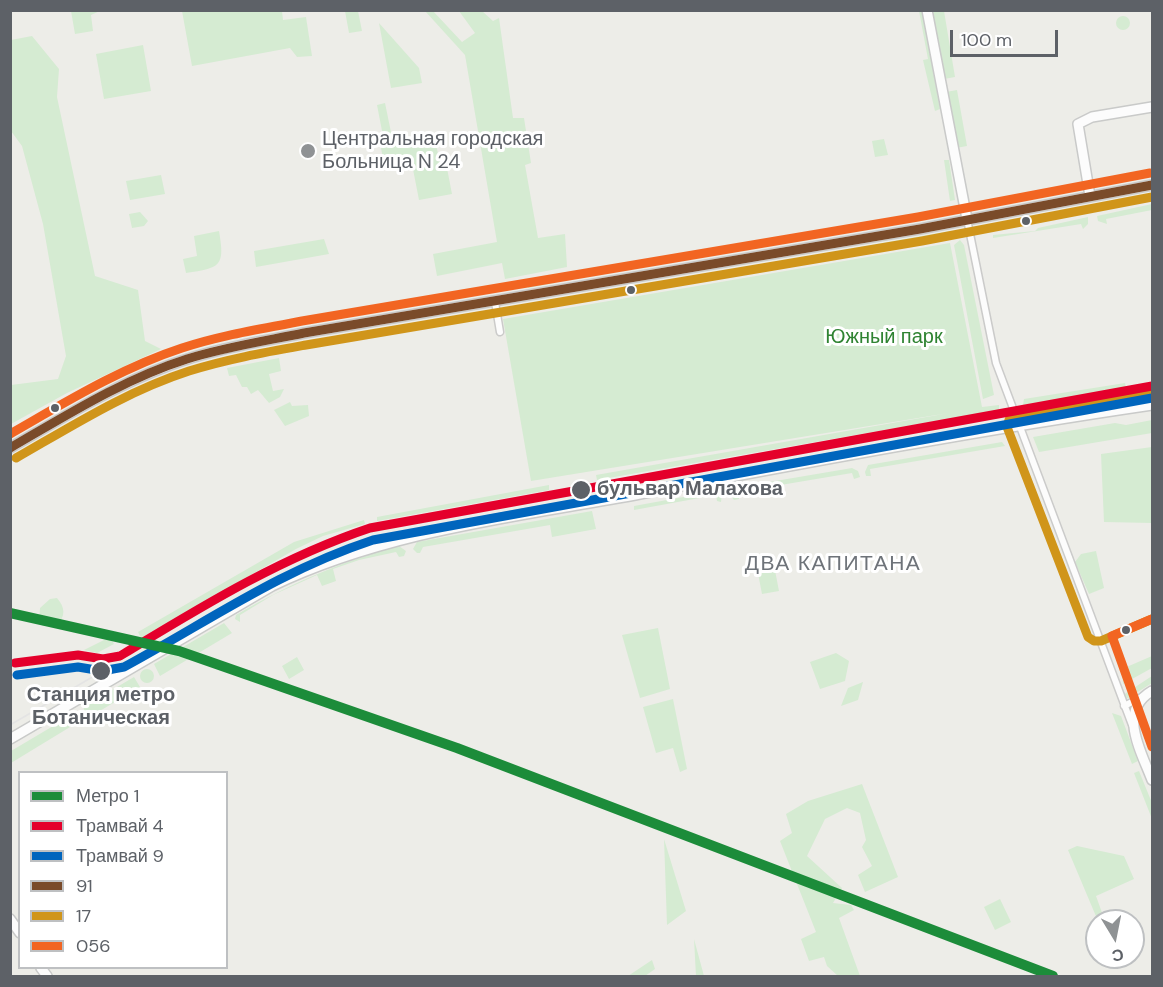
<!DOCTYPE html>
<html>
<head>
<meta charset="utf-8">
<style>
  body { margin:0 }
  #map { position:relative; width:1163px; height:987px; overflow:hidden; background:#edede8; font-family:"DM Sans",sans-serif }
  canvas { display:block }
  .frame { position:absolute; inset:0; border:12px solid #5d6167; pointer-events:none }
  .legend { position:absolute; left:18px; top:771px; width:210px; height:198px; box-sizing:border-box; background:#fff; border:2px solid #bec0c2; margin:0; padding:8px 10px; list-style:none; font-size:18px; color:#5d6167 }
  .legend li { display:flex; align-items:center; gap:12px; height:30px }
  .legend b { width:30px; border:2px solid #bec0c2 }
  .north { position:absolute; left:1085px; top:909px; width:60px; height:60px; box-sizing:border-box; background:#fff; border:2px solid #bec0c2; border-radius:50%; rotate:170deg; font-size:16px; font-weight:700; line-height:24px; text-align:center; color:#5d6167 }
  .north::after { content:''; display:block; margin:auto; width:21px; height:27px; background:#8f9294; clip-path:polygon(50% 0,100% 100%,50% 72%,0 100%) }
  .scale { position:absolute; left:950px; top:30px; width:108px; height:27px; box-sizing:border-box; border:3px solid #5d6167; border-top:0; padding-left:8px; font-size:18px; line-height:21px; white-space:nowrap; color:#5d6167; -webkit-text-stroke:4px #fff; paint-order:stroke }
</style>
</head>
<body>
<div id="map">
<canvas width="1163" height="987"></canvas>
<div class="frame"></div>
<ul class="legend">
<li><b style="height:8px;background:#1c8c3a"></b>Метро 1</li>
<li><b style="height:8px;background:#e4002b"></b>Трамвай 4</li>
<li><b style="height:8px;background:#0065bd"></b>Трамвай 9</li>
<li><b style="height:8px;background:#7a4b2a"></b>91</li>
<li><b style="height:8px;background:#d0951a"></b>17</li>
<li><b style="height:8px;background:#f26522"></b>056</li>
</ul>
<div class="north">С</div>
<div class="scale">100 m</div>
</div>
<script>
const ctx = document.querySelector('canvas').getContext('2d');
ctx.lineJoin = 'round';
function paint(path, color) { ctx.fillStyle = color; ctx.fill(path, 'evenodd'); }
function trace(path, color, width, dash) { ctx.strokeStyle = color; ctx.lineWidth = width; ctx.lineCap = dash ? 'butt' : 'round'; ctx.setLineDash(dash || []); ctx.stroke(path); }
function write(font, color, halo, rows, align = 'center') {
  ctx.font = font + ' "DM Sans",sans-serif'; ctx.lineWidth = 6; ctx.setLineDash([]); ctx.textBaseline = 'middle'; ctx.strokeStyle = halo; ctx.fillStyle = color; for (const [text, x, y, turn = 0] of rows) {
    ctx.save(); ctx.translate(x, y); ctx.rotate((+turn || 0) * Math.PI / 180); ctx.textAlign = isNaN(turn) ? turn : align; if (halo) ctx.strokeText(text, 0, 0); ctx.fillText(text, 0, 0); ctx.restore();
  }
}
paint(new Path2D(`
  M102,10L91,15L93,31L75,34L71,11Z
  M182,11H282L283,20L306,17L312,56L297,57L290,48L192,66Z
  M345,11H358L362,31L349,33Z
  M425,11H433L462,42L475,33L459,11H482L493,21L499,18L513,118H524L531,163L525,165L538,238L565,234L567,267L505,279L502,263L437,276L433,254L497,242L465,55Z
  M919,11H922L940,109L935,111L923,60L928,59Z
  M932,11H944L955,77L944,79Z
  M1116 23a7 7 0 1 1 14 0a7 7 0 1 1-14 0Z
  M379,23L419,68L422,83L391,88Z
  M32,36L59,69L57,97L95,276L138,290L145,341L161,349L67,393L11,424V385L58,379L66,356L43,224L22,146L11,131V40Z
  M143,45L151,91L104,99L96,54Z
  M957,90L967,146L956,148L946,92Z
  M385,103L393,142L434,135L440,163H446L452,194L419,200L411,159L384,164L379,137L383,136L377,105Z
  M884,139L888,155L875,157L872,141Z
  M944,160H949L955,200L950,201Z
  M161,175L165,194L130,200L126,181Z
  M1064,187L1065,189L987,204L986,200Z
  M1152,204V210L1106,219L1107,224L1098,221L1097,216Z
  M140,212L148,221L144,226L132,228L129,214Z
  M1088,217V224L1083,229L1081,224L993,238V235L1035,231L1038,228Z
  M874,222L875,226L848,233L847,226Z
  M219,231C225,266 221,268 186,273L183,259L197,256L194,236Z
  M950,231L951,235L947,237L659,286L674,280Z
  M324,239L329,254L256,267L254,251Z
  M960,240L964,245L994,395L983,399L954,245Z
  M950,243L982,407L999,405V410L597,480L596,475L949,413L531,481L503,319Z
  M554,277L555,283L528,288L527,282Z
  M446,319L452,324L311,348L315,342Z
  M218,336V342L178,352L169,349Z
  M296,345L301,350L220,363L221,360L256,350Z
  M160,353H163L159,360L103,386L101,382Z
  M279,358L281,371L269,374L273,391L284,389L280,397L269,403L258,390L251,394L247,387H242L236,375L229,376L227,368Z
  M1125,383L1126,388L1023,405L1024,399Z
  M290,402L292,406L308,405L309,416L285,426L274,410Z
  M1152,420V433L1039,452L1033,437L1115,423L1126,425Z
  M1002,442L1005,446L870,469L871,476H866L865,472L868,465Z
  M1152,447V523L1104,522L1101,454Z
  M852,468L858,471L860,477L854,479L852,473L739,492V499L734,500L730,495L734,488Z
  M549,485V490L377,521V517Z
  M716,491L722,493L721,502L717,501L716,495L634,510V506Z
  M592,511L596,529L552,537L550,525L423,547L420,553H417L413,549L417,542Z
  M364,520L365,524L323,536L296,549L141,638L138,632L294,542Z
  M399,546L406,551L404,556L399,557L396,552L359,560L333,569L336,581L322,586L317,575L273,595L240,615V622L235,619L236,615C289,584 340,562 399,546Z
  M1096,551L1104,588L1089,594L1075,562L1081,554Z
  M773,560L779,591L762,594L756,563Z
  M57,598C65,607 66,616 57,625L43,626L39,623L40,608L50,599Z
  M224,623L232,633L160,676L154,664Z
  M658,628L670,689L640,698L622,635Z
  M110,637L114,644L97,653L84,650Z
  M836,653L849,661L845,681L820,689L810,662Z
  M1152,656V668L1123,684L1122,669Z
  M297,657L304,670L289,679L282,666Z
  M140 676a7 7 0 1 1 14 0a7 7 0 1 1-14 0Z
  M1152,676V683L1125,700L1123,695Z
  M134,677L140,687L88,718L83,707Z
  M863,682L858,700L841,706L848,688Z
  M673,699L687,769L680,772L673,748L656,753L643,707Z
  M1112,713L1121,716L1138,761L1132,764Z
  M70,716L75,724L11,763V751Z
  M1139,771L1152,803V819L1134,773Z
  M862,784L898,877L865,892L858,875L872,866L862,847L866,840L860,813L847,808L825,819L807,856L842,888L833,903L851,905L854,910L839,918L860,976H838L827,966L824,957L809,961L801,939L816,932L780,841L792,833L786,814L808,801Z
  M664,839L686,911L667,925Z
  M1077,846L1124,856L1134,879L1096,896L1105,921H1098L1068,850Z
  M1000,899L1011,922L995,930L984,907Z
  M694,939L704,976H696Z
  M652,960L655,969L645,976H628Z`), '#d5ebd2');
const street = new Path2D(`
  M967,219L996,363L1132,725
  M495,302L500,332
  M1124,706L1142,697`);
const secondary = new Path2D(`
  M927,10L967,219
  M1090,196L1078,124L1092,117L1152,107
  M10,448C62,418 113,386 170,365C212,349 259,342 304,333L920,229L1152,185
  M1152,691C1117,711 1141,751 1152,780
  M10,739L272,586C386,531 516,517 640,494C810,462 981,430 1152,405
  M10,919L20,933
  M41,968L47,976`);
trace(street, '#cbcbca', 9);
trace(secondary, '#c9cac9', 12);
trace(street, '#fcfcfc', 6);
trace(secondary, '#fcfcfc', 9);
trace(new Path2D(`
  M10,663H15
  M10,675L104,664L120,656
  M10,725L101,672`), '#e4e4e4', 1.5);
trace(new Path2D(`
  M10,448C67,415 124,379 187,359C225,347 265,341 304,333L920,229L1152,185`), '#7a4b2a', 9);
trace(new Path2D(`
  M1150,393L1016,415L1009,420L1007,427L1088,637L1094,641H1101L1152,619
  M16,458C72,426 127,391 189,371C227,359 267,352 306,345L922,241L1152,197`), '#d0951a', 9);
trace(new Path2D(`
  M10,434C66,402 121,368 182,348C221,335 262,329 302,321L918,217L1150,173
  M1152,619L1112,636L1152,747`), '#f26522', 9);
trace(new Path2D(`
  M15,663L78,655L103,659L120,656C201,607 280,558 370,528L1152,386`), '#e4002b', 9);
trace(new Path2D(`
  M17,675L78,667L102,671L124,667C209,621 279,571 373,540L1152,398`), '#0065bd', 9);
trace(new Path2D(`
  M10,613L179,651L457,748L1053,976`), '#1c8c3a', 10);
for (const [x, y, r, color] of [
  [308,151,8,"#8f9294"],
  [1026,221,5,"#5d6167"],
  [631,290,5,"#5d6167"],
  [55,408,5,"#5d6167"],
  [581,490,10,"#5d6167"],
  [1126,630,5,"#5d6167"],
  [101,671,10,"#5d6167"]
]) { const dot = new Path2D(); dot.arc(x, y, r, 0, 2 * Math.PI); ctx.fillStyle = color; ctx.fill(dot); trace(dot, '#fff', 2); }
write('20px', '#5d6167', '#fff', [
  ["Центральная городская",322,140],
  ["Больница N 24",322,163]
], 'left');
write('20px', '#2f8332', '#fff', [
  ["Южный парк",884,338]
]);
write('bold 20px', '#5d6167', '#fff', [
  ["бульвар Малахова",597,490],
  ["Станция метро",101,696,"center"],
  ["Ботаническая",101,719,"center"]
], 'left');
ctx.letterSpacing = '1.5px';
write('21px', '#6e7379', '#fff', [
  ["ДВА КАПИТАНА",833,564]
]);
ctx.letterSpacing = '0px';
</script>
</body>
</html>
